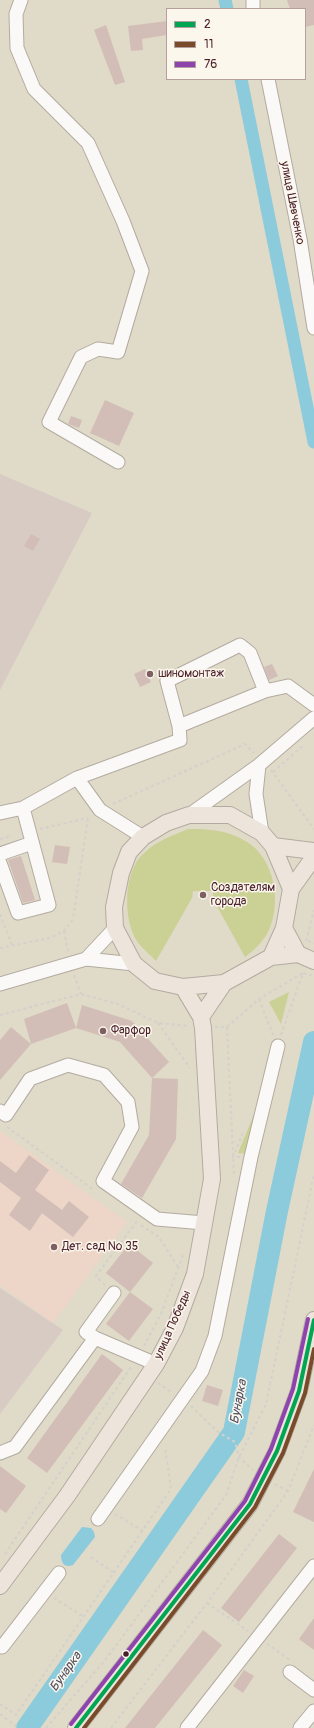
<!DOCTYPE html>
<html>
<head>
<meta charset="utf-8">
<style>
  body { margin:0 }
  #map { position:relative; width:314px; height:1728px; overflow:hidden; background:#e0dac8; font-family:Pangolin,sans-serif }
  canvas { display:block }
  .legend { position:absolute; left:166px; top:8px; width:140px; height:72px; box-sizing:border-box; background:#fbf7ec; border:1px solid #b4a19f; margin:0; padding:5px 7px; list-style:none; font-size:12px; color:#4a1f2b }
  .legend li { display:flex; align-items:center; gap:8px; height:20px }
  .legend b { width:20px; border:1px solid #b4a19f }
</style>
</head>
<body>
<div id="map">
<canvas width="314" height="1728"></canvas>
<ul class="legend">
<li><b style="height:5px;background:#00a651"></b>2</li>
<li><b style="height:5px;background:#7a4b2a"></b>11</li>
<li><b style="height:5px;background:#8e44ad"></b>76</li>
</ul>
</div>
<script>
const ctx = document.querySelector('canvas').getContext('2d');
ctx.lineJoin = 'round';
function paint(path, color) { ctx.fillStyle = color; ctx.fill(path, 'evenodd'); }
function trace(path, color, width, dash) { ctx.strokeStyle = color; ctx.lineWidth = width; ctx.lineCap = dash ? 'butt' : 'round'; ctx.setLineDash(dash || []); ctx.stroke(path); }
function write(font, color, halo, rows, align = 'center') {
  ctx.font = font + ' Pangolin,sans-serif'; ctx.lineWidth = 3; ctx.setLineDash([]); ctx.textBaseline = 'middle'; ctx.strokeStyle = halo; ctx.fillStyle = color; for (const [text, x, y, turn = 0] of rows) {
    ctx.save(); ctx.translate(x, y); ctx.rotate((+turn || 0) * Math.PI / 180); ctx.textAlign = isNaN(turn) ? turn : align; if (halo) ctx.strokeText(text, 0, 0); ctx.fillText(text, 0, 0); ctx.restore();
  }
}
paint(new Path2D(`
  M0,1131L127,1222L53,1323L0,1285Z`), '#edd5c8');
paint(new Path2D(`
  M0,474L92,513L0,690Z
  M0,1288L63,1330L0,1414Z`), '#d8cbc4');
paint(new Path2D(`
  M188,829C209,829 228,830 247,842C275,859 282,904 268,932C262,943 254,950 245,957L213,899V891H193L192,898L156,961C150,954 141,948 137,941C123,920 123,872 143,854C156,841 172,836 188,829Z
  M289,992L281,1024L269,1002Z
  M262,1095L250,1154L238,1153Z`), '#cbd094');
paint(new Path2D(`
  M82,1527L91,1528L94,1532L95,1537L73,1565C65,1568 61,1564 61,1555Z`), '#8bcbdc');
trace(new Path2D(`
  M225,0L227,9
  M241,79L314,442`), '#8bcbdc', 13);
trace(new Path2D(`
  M27,1728L234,1432L277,1211L314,1042`), '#8bcbdc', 22);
paint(new Path2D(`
  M287,0H314V25L305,27V9H290Z
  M167,21V35L142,39L143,50L131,51L128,26Z
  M106,25L125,82L115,85L94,30Z
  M105,400L134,413L119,446L90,433Z
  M71,416L82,420L79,428L68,424Z
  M31,534L40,539L33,551L24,546Z
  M272,664L278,676L269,680L264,667Z
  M145,669L151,682L140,687L134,674Z
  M55,845L70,847L67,864L52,862Z
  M21,856L35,900L23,903L8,860Z
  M67,1003L76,1028L31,1044L24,1019Z
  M82,1005L132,1021L169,1062L152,1078L120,1042L76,1028Z
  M11,1027L31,1044L0,1080V1040Z
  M152,1078L178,1079L176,1139L142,1198L121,1184L149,1135Z
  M29,1155L49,1170L35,1190L62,1210L69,1201L89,1217L73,1237L42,1213L30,1231L9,1215L21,1198L0,1182V1161L16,1173Z
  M129,1244L153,1263L130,1292L106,1273Z
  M130,1292L153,1309L129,1341L106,1324Z
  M102,1354L123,1370L47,1473L27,1458Z
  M207,1385L223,1390L218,1406L202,1401Z
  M0,1466L26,1486L6,1513L0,1509Z
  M314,1469V1522L293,1512Z
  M279,1534L297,1548L239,1622L221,1608Z
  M314,1618V1650L299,1639Z
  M203,1630L222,1645L155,1728H125Z
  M244,1670L254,1676L243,1693L233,1686Z`), '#d2beb6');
const minor = new Path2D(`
  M21,0L16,14L17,48L34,89L88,143L123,221L142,271L118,352L98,349L81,357L49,422L118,462
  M253,0V9
  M268,79L300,239L314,328
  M265,691L288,686L314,705
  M259,765L256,794L262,833
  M77,778L100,810L143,837
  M0,813L23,808L77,778L180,740L179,726L167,681L240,645L250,653L265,691L179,726
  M189,815L259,765L314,718
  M0,854L32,843
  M0,863L18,913L49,905L23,808
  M86,959L115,928
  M0,984L86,959L134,964
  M0,1111L6,1115L30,1079L68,1065L104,1075L128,1102L132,1127L103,1181L157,1219L204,1223
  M114,1293L86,1332L95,1338L156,1364
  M0,1453L15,1447L95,1338
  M98,1519L202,1371L215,1336L251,1157L278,1046
  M2,1647L59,1573
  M290,1672L314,1690
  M187,1728L314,1566
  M300,1728L314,1711`);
const major = new Path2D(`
  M273,846L314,851
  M291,889L314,857
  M284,928L298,954L314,961
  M271,957L284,928L291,889L273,846L262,833L230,815H189L166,823L143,837L129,852L121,873L114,907L115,928L134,964L155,981L183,987L224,983L271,957L298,954
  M201,1017L224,983
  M0,1586L67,1496L156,1364L175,1328L195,1274L212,1179L203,1028L201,1017L183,987
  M76,1728L250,1504L277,1451L299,1391L314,1320`);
trace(minor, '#b3aba0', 15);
trace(major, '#b3aba0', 18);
trace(new Path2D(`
  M271,770L314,829
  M273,772L304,745
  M113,804L245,744L254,753
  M40,829L88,818
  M0,839L12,836
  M0,914L12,945
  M64,931L68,951
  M306,941L314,910
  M308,941L314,943
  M0,948L50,938L64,931L73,919L88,818L90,817
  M74,975L81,994
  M259,999L273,1035
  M0,1015L81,994L118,1004L158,1023L189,1026
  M158,1023L190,1068
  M215,1027H227L259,999L303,973V971
  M227,1027L234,1175
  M281,1035L303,973L314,976
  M7,1127L94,1190
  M240,1157H233L244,1130
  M141,1225L159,1237L179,1269
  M105,1285L96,1276L137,1221
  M144,1346L161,1314L183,1255
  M158,1383L173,1393
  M191,1406L218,1432L235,1442L239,1457L253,1470
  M275,1484L288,1491
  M115,1514L143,1531
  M5,1554L131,1367
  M91,1557L114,1573
  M54,1598L84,1617
  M207,1603L248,1631
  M267,1644L290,1660
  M0,1704L16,1715L171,1489L165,1447
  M0,1714L18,1728
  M46,1728L107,1658L226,1495L239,1457L266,1404L314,1174
  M111,1728L207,1603L288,1491L314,1425`), '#d4d0cb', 2, [3, 3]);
trace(minor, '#faf9f7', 13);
trace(major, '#ede4dc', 16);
trace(new Path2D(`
  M76,1728L250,1504L277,1451L299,1391L314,1320`), '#00a651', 4);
trace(new Path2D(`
  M84,1728L255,1507L283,1453L305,1393L314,1349`), '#7a4b2a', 4);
trace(new Path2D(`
  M71,1724L245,1501L271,1449L293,1389L308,1319`), '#8e44ad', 4);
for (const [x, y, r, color] of [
  [150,674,4,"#7e6062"],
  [203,895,4,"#7e6062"],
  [103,1031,4,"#7e6062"],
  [54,1247,4,"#7e6062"],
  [126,1654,3.5,"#4a1f2b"]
]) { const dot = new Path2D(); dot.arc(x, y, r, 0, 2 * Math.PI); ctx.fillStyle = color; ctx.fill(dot); trace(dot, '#fbf7ec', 1.5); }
write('12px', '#4a1f2b', '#fbf7ec', [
  ["улица Шевченко",292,203,79],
  ["улица Победы",173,1325,-66]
]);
write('12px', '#4a1f2b', '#fbf7ec', [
  ["шиномонтаж",158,674],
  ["Создателям",211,888],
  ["города",211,902],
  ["Фарфор",111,1031],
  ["Дет. сад № 35",62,1247]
], 'left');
write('italic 13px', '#525163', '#fbf7ec', [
  ["Бунарка",239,1402,-79],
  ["Бунарка",66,1672,-55]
]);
</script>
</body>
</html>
